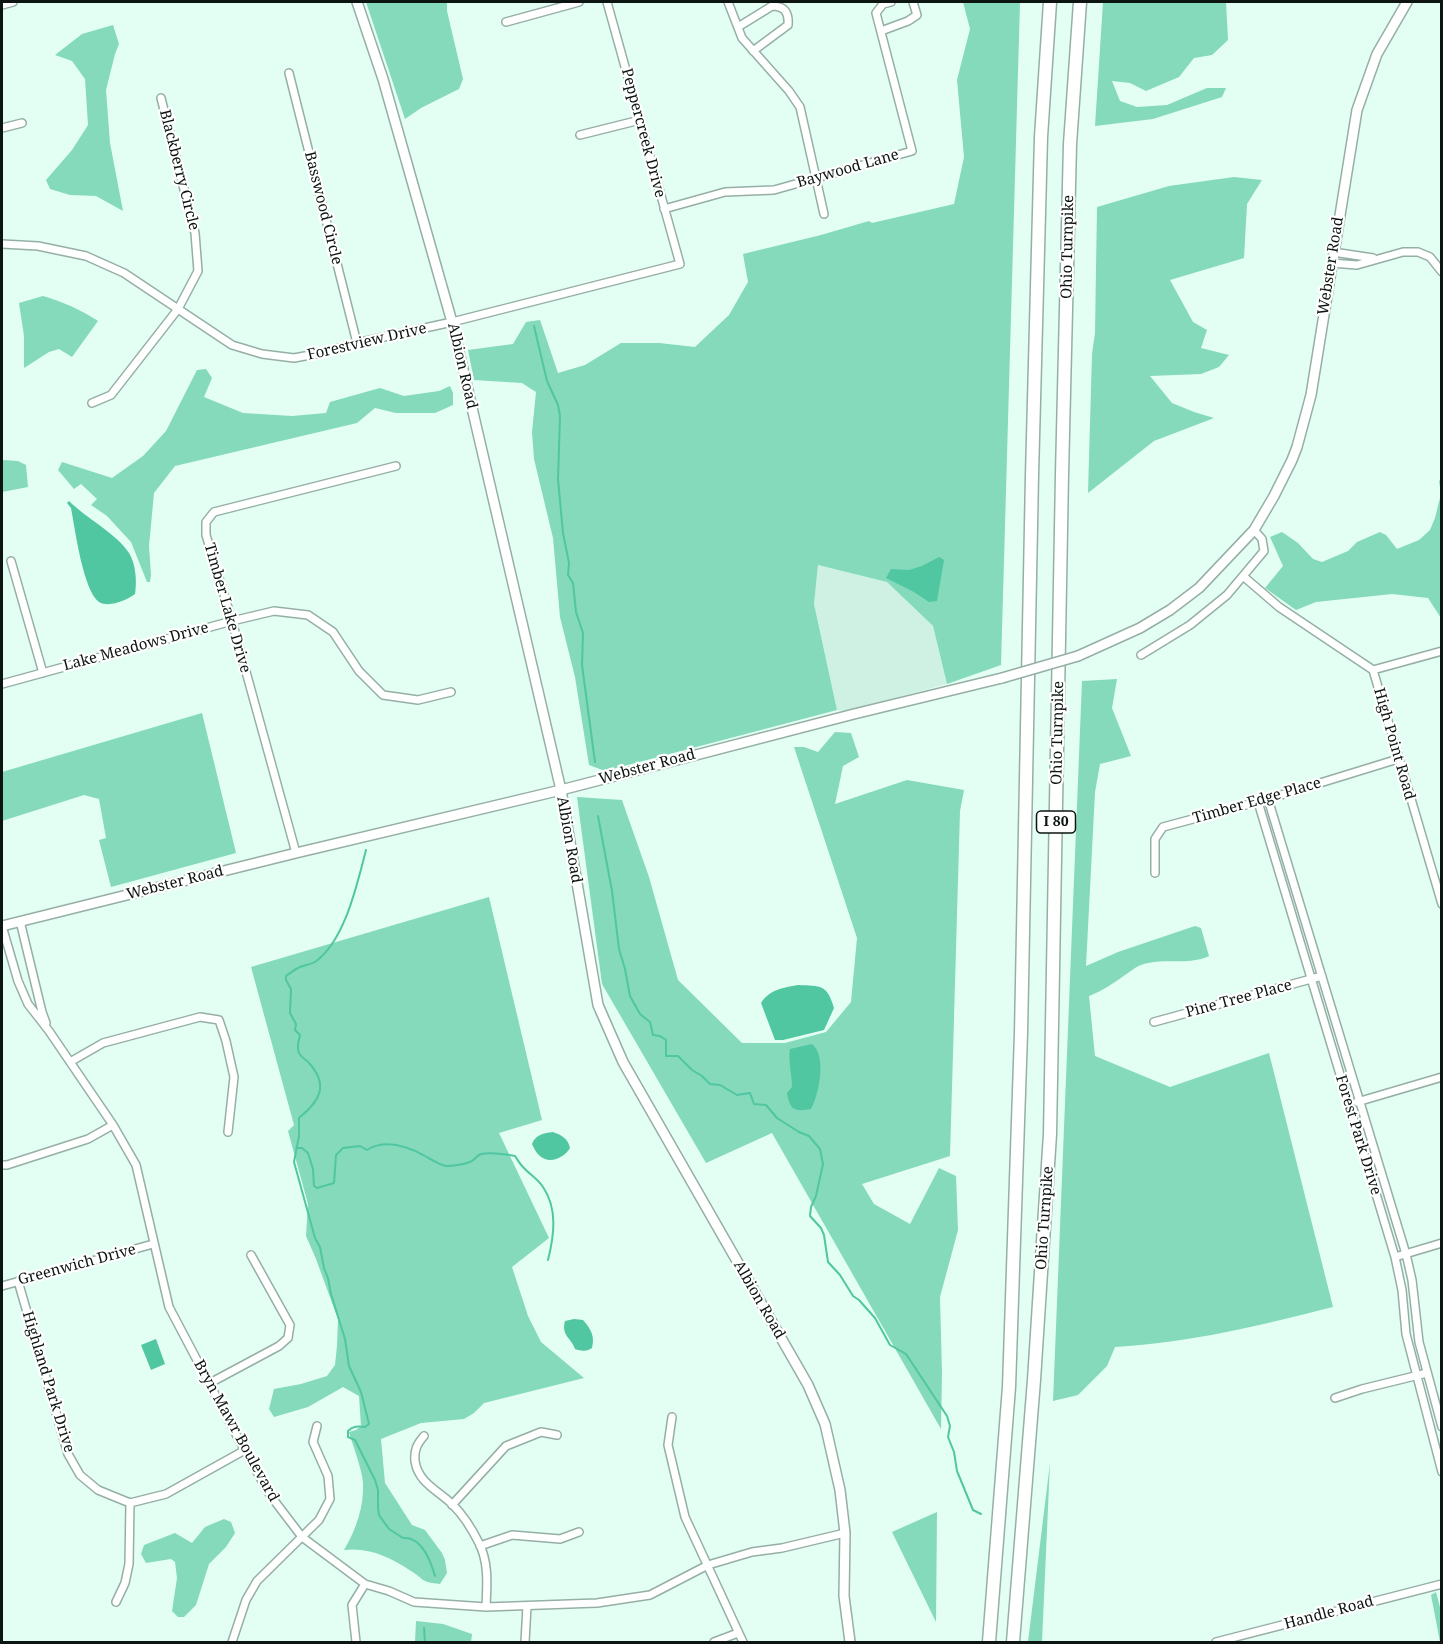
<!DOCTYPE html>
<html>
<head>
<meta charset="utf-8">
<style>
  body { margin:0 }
  #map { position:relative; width:1443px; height:1644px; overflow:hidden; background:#e3fef3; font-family:"Noto Serif",serif }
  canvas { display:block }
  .frame { position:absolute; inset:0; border:3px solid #0c1511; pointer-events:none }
</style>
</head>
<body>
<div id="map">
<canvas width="1443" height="1644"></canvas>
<div class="frame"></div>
</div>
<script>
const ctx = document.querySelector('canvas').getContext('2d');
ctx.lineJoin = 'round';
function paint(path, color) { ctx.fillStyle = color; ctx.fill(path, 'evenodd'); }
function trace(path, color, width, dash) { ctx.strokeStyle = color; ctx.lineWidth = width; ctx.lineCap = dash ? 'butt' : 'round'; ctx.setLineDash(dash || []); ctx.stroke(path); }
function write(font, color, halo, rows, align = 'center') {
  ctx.font = font + ' "Noto Serif",serif'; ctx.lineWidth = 4.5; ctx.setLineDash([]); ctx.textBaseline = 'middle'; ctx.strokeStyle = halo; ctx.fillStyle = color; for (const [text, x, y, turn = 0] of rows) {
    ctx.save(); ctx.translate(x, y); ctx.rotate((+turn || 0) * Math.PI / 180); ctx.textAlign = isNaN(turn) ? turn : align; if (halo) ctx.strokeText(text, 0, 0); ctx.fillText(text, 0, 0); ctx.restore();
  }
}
paint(new Path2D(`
  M818,565L887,582L933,626L947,684L846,711L837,710L814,604Z`), '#cef1e3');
paint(new Path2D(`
  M366,2H447V11L463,79L459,89L421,108L405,119Z
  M963,2H1020L1001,665L947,684L933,626L887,582L818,565L814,604L837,710L605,771L589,765L575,677L560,617L553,538L534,459L532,432L536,392L522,383L474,380L468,350L513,344L526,322L540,320L558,373L585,365L621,343H659L695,347L729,315L748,282L743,254L821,235L869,221L872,223L954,204L964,157L957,80L970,29Z
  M1103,2H1226L1228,40L1212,55L1194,58L1179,77L1146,91L1130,83L1112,81L1120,101L1137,107L1167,105L1207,88H1226L1222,97L1153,119L1095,126Z
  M113,25L119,44L115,54L106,90L110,143L123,211L96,196L70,195L50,189L46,180L72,150L88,125L85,79L72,61L55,55L82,34Z
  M1234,177L1262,180L1247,204L1244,258L1170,280L1193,322L1207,330L1201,348L1229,355L1219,367L1201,374L1150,376L1172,403L1194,412L1214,418L1154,441L1088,493L1092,354L1095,333L1097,207L1169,186Z
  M43,296C63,302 80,309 98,321L72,357L59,349L49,352L24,368V336L19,303Z
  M206,369L212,378L204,397L243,413L292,416L326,413L330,402L380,388L404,396L439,391L450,386L453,393V405L435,413H396L375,408L357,423L175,466L154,493L149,546L151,575L150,582H147L131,542L107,516L91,505L97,499L81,484L74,489L58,470L62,462L112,478L143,456L166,431L197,370Z
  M2,460L18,461L26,465L28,487L2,492Z
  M1441,479V618L1428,598L1392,594L1316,602L1296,610L1265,588L1283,566L1270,537L1282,532L1298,543L1313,559L1322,562L1348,551L1357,542L1380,532L1386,535L1397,549L1419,540L1430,530L1435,518L1441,494L1439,481Z
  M1117,679L1112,708L1131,756L1100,764L1095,792L1086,966L1118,952L1195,926L1201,928L1209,956C1188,966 1163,957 1141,965C1135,967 1130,972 1125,975C1114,983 1102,991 1089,996L1095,1056L1170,1087L1269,1053L1333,1307C1262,1325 1189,1343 1115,1347L1107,1366L1078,1395L1053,1401L1082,681Z
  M202,713L236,853L111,887L99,840L106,838L99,799L84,795L2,821V772Z
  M835,732L851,733L859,757L843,766L835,804L907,780L964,790L960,811L950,1156L862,1184L874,1204L910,1224L939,1168L956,1176L958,1230L940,1297L942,1373L941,1429L772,1133L706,1163L602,984L577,797L622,800L649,877L678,980L742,1043H785L826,1032L851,1002L857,938L794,747H804L818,752Z
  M489,897L542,1120L499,1133L549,1238L512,1267L528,1316L541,1342L584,1378L484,1403L474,1413L464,1419L421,1423L381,1439L385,1483L412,1525L425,1530L442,1553L445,1560L447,1573L440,1584C421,1582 425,1580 411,1571C390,1557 369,1547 344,1550C356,1530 364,1507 363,1483C362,1469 353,1446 349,1432L356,1430L361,1426L359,1396L343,1387L308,1407L274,1417L269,1409L274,1389L301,1384L327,1376L335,1365L337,1346L338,1319L316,1259L306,1236L308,1204L288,1131L294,1125L251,967Z
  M1050,1463L1042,1642H1028Z
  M937,1512L936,1622L892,1532Z
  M224,1519L231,1522L235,1533L226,1547L209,1564L196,1605L184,1617H178L172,1611L177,1578L175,1562L171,1559L146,1563L141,1554L144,1545L175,1533L192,1543L205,1527Z
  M1436,1592L1441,1611V1642H1440L1431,1595Z
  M416,1621L443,1624L472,1634L471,1642H415Z`), '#84dabb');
paint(new Path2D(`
  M69,501C86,518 117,534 129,553C136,564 137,582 135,594C127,600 109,608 99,602C83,590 75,529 71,508L67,503Z
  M939,557L944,560L937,601L929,602L914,592L886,578L891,569L909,570L922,566Z
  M798,985C821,986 827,984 834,1008L824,1030L783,1040H775L761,1003C770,989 783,988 798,985Z
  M812,1044C827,1055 819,1095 811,1109C794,1112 790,1110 787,1093L792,1087C792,1074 788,1062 790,1049Z
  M553,1132C561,1135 568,1138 570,1148C565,1157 550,1165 540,1156C536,1153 534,1148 532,1144C535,1135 544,1133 553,1132Z
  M574,1319L583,1320C591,1329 595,1336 592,1348C586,1352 581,1351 575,1349C571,1337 561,1336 565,1321Z
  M156,1339L165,1364L151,1370L141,1345Z`), '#50c6a1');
trace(new Path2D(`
  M534,326L547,381L558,405L560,416L558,479L563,533L569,563L568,575L573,583L576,612L583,633L582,665L595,762
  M598,816L612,891L619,949L625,969L630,996L640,1014L650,1022L653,1035L660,1036L666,1040V1056H678L692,1070L702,1076L710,1084L720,1085L737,1095L750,1093L754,1104L766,1105L777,1118L799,1132L809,1136L820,1149L823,1164L816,1196L811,1207L810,1216L821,1228L824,1235L828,1262L840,1275L853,1296L859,1300L875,1318L890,1345L906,1354L947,1416L950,1426L948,1437L954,1452L957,1471L973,1510L981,1514
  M366,850C357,884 345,941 315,962C310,965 303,965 298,968C294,970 290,973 286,976V980L291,989L290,1013L296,1024L295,1030L300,1035C299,1041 296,1047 299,1053C301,1058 306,1059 309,1063C329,1085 320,1101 299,1118V1136L294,1162L315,1238L320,1247L324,1268L328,1278L331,1294L345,1339L349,1366L361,1392L369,1424L365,1427C358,1426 353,1426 348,1431V1437L355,1440L375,1480L378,1490V1508L379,1515L389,1529L403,1538C422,1536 431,1562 435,1576
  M296,1148H302L308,1153L313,1169L314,1186L317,1188L334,1183L336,1155L343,1148L360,1146L367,1150C385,1139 407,1146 425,1156C432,1160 439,1165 446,1166C453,1166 464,1164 470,1162C475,1160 476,1156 481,1154C492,1152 504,1154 515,1156C517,1159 520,1164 523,1167C529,1174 538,1179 543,1187C558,1209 554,1236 548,1260
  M424,1628L425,1642`), '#50c6a1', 2);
const street = new Path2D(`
  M728,2L742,38L789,91L800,107L824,214
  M2,5L13,2
  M506,22L579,2
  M738,27L772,6C785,6 789,13 788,25L753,51
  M881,31L908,21L917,15L913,2
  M289,73L357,343
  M2,128L22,123
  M580,135L640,120
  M664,209L725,192L774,190L912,151L876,13L883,4L891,2
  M2,244L38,246L86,256L124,273L232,345L262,354L294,358L321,353L357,343L452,322L680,264L607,2
  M1333,252L1373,258
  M1331,263L1357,265L1403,252H1418L1430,257L1442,272
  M92,403L111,395L178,309L198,271L195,233L161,98
  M11,561L43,673
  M1243,576L1279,607L1373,670L1442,904
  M1141,655L1190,625L1227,595L1264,551L1262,539L1254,530
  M1373,670L1442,651
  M2,684L232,621L274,611L308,615L333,632L359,671L383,695L418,700L451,692
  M1268,799L1406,1254L1412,1280L1419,1342L1442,1427
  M1258,802L1395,1257L1402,1290L1406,1334L1442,1472
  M296,853L232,621L206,535V522L214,512L396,466
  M1155,873V839L1163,827L1268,799L1398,759
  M20,921L42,1012L46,1023
  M2,926L18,981L28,1004L49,1031L113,1125L136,1165L169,1307L237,1436L270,1495L302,1537L365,1584L389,1591L414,1602L486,1607L597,1603L650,1595L708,1565L752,1552L782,1548L845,1533
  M1154,1022L1322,976
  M70,1062L103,1043L200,1017L219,1020L226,1041L234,1077L228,1132
  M1357,1102L1442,1077
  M2,1165H7L88,1139L113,1125
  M1395,1257L1442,1243
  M18,1281L68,1454L80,1475L98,1490L130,1503L166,1494L245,1450
  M2,1286L153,1244
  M210,1383L279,1346L288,1338L290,1325L251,1255
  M1335,1398L1362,1389L1427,1373
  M672,1417L668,1445L685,1517L743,1642
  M424,1436C417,1444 414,1450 415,1461C418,1483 439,1491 453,1505C464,1516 472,1529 479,1543C489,1563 487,1585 486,1607
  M452,1505L506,1446L541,1432L557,1435
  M480,1546L512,1535L560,1539L579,1532
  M116,1602L125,1583L129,1564L130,1503
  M232,1642L246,1600L257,1581L319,1520L330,1499L328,1476L313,1442L317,1426
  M356,1642L352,1605L365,1584
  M525,1642L527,1606
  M714,1642L738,1633
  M1216,1642L1442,1584`);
const secondary = new Path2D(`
  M357,2L383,79L452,322L561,790L598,1005L623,1062L808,1385L825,1424L840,1490L845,1533L844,1596L850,1642
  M1078,656L1140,628L1170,610L1199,588L1254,530L1274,496L1292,460L1297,447L1311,395L1357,110L1377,54L1407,2
  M2,926L296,853L561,790L854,714L1002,678`);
const highway = new Path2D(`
  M989,1642L1009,1387L1021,1033L1032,475L1041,137L1050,2
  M1013,1642L1034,1380L1050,1134L1062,474L1070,144L1080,2`);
trace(street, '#96afa5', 10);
trace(secondary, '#96afa5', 12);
trace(highway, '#96afa5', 15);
trace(street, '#fff', 7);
trace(secondary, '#fff', 9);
trace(highway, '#fff', 12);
const secondaryBridge = new Path2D(`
  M1002,678L1078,656`);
trace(secondaryBridge, '#96afa5', 12, []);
trace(secondaryBridge, '#fff', 9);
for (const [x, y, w] of [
  [1056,822,39]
]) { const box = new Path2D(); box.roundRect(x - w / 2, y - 11, w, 22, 4.5); ctx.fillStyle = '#fff'; ctx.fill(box); trace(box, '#0c1511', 1.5); }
write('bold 14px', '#0c1511', null, [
  ["I 80",1056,822]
]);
write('15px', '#0c1511', '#fff', [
  ["Peppercreek Drive",643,133,75],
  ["Baywood Lane",848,169,-16],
  ["Blackberry Circle",179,170,76],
  ["Basswood Circle",323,208,76],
  ["Ohio Turnpike",1068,247,-89],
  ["Webster Road",1331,266,-81],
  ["Forestview Drive",367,342,-13],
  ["Albion Road",462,366,77],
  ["Timber Lake Drive",227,608,74],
  ["Lake Meadows Drive",136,647,-15],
  ["Ohio Turnpike",1058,733,-89],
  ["High Point Road",1394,744,74],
  ["Webster Road",647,767,-15],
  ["Timber Edge Place",1257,801,-16],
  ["Albion Road",569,840,80],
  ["Webster Road",175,883,-14],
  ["Pine Tree Place",1239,999,-15],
  ["Forest Park Drive",1358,1135,73],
  ["Ohio Turnpike",1045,1218,-86],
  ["Greenwich Drive",77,1265,-15],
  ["Albion Road",759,1300,60],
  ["Highland Park Drive",48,1382,73],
  ["Bryn Mawr Boulevard",236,1431,61],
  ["Handle Road",1329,1613,-15]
]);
</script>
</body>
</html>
